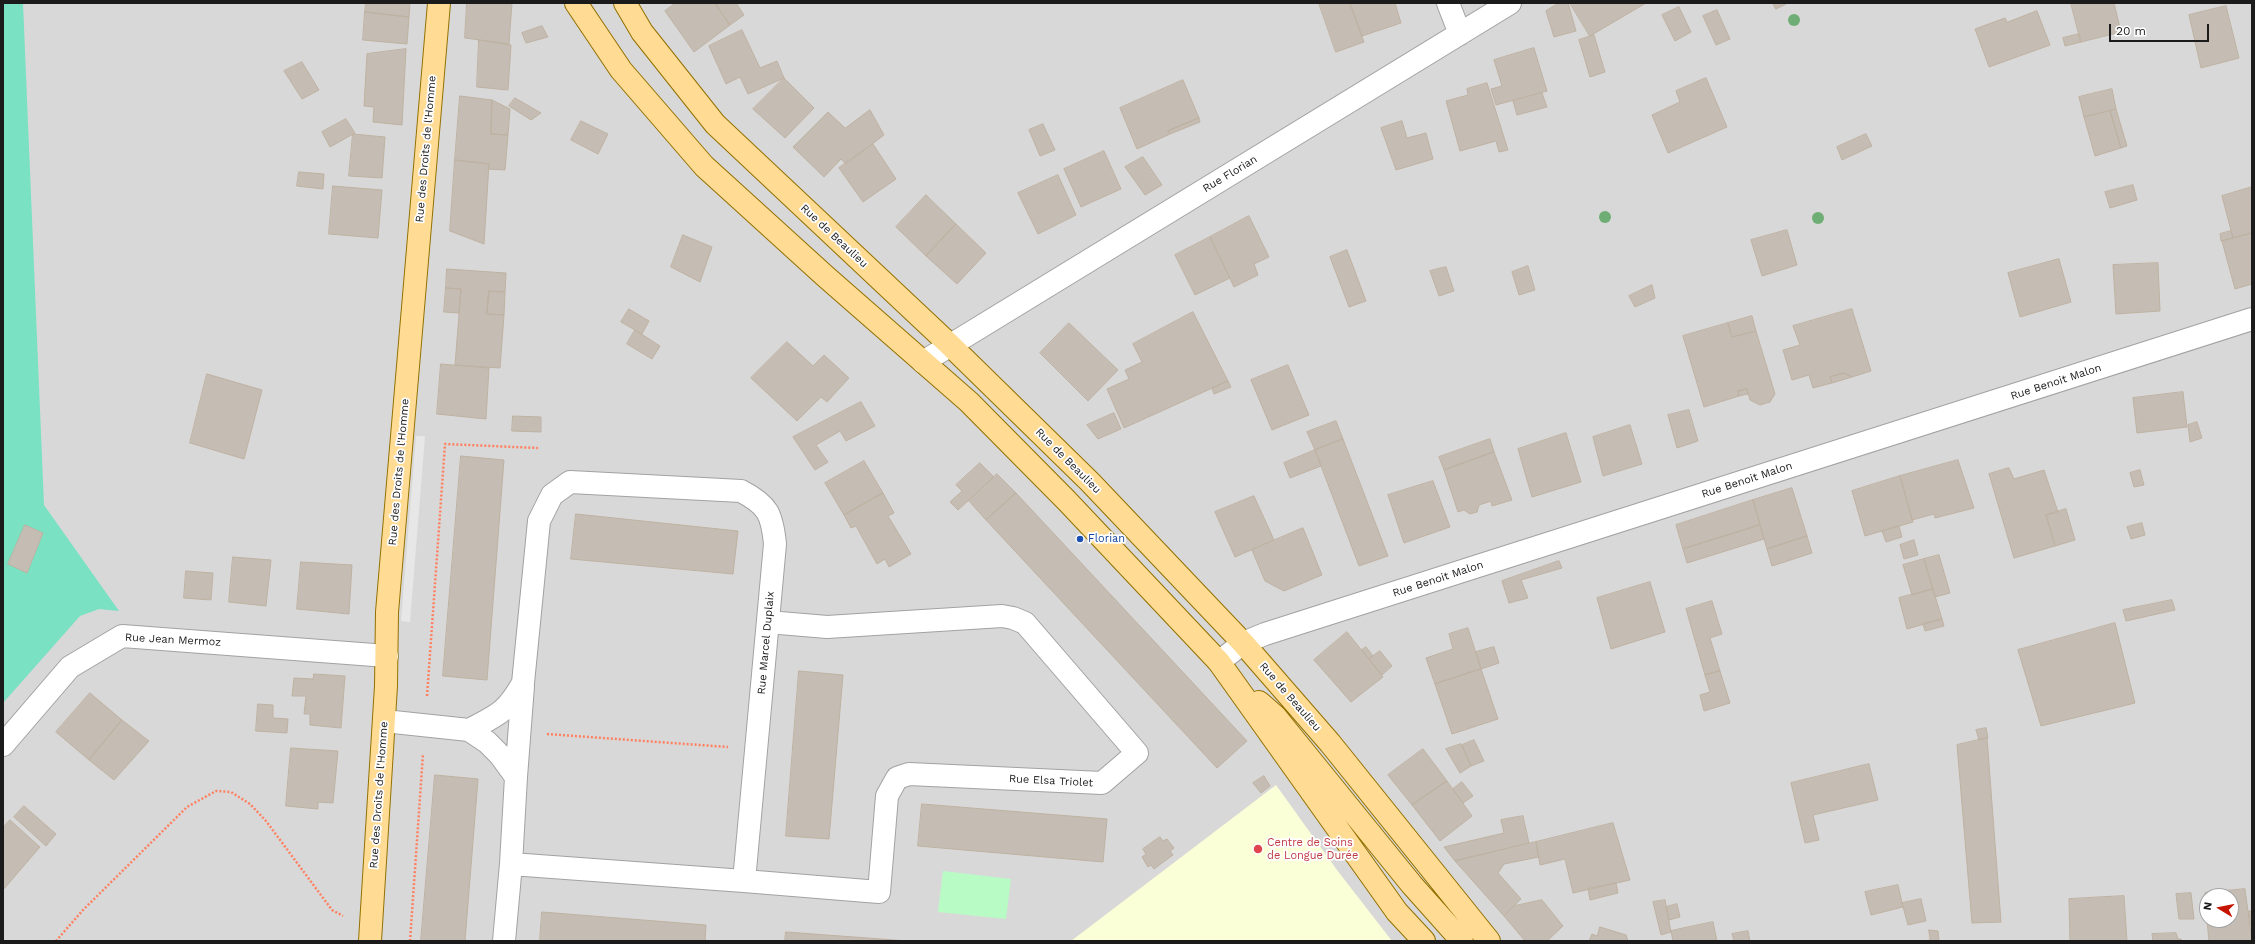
<!DOCTYPE html>
<html>
<head>
<meta charset="utf-8">
<style>
  body { margin:0 }
  #map { position:relative; width:2255px; height:944px; overflow:hidden; background:#edeae0; font-family:"Work Sans",sans-serif }
  canvas { display:block }
  .frame { position:absolute; inset:0; border:4px solid #1b1b1b; pointer-events:none }
  .north { position:absolute; left:2199px; top:888px; width:40px; height:40px; box-sizing:border-box; background:#fff; border:1px solid #a4a4a4; border-radius:50%; rotate:280deg; font-size:11px; font-weight:700; line-height:16px; text-align:center; color:#1b1b1b }
  .north::after { content:''; display:block; margin:auto; width:14px; height:18px; background:#c61400; clip-path:polygon(50% 0,100% 100%,50% 72%,0 100%) }
  .scale { position:absolute; left:2109px; top:24px; width:100px; height:18px; box-sizing:border-box; border:2px solid #1b1b1b; border-top:0; padding-left:5px; font-size:12px; line-height:14px; white-space:nowrap; color:#1b1b1b; -webkit-text-stroke:3px #fff; paint-order:stroke }
</style>
</head>
<body>
<div id="map">
<canvas width="2255" height="944"></canvas>
<div class="frame"></div>
<div class="north">N</div>
<div class="scale">20 m</div>
</div>
<script>
const ctx = document.querySelector('canvas').getContext('2d');
ctx.lineJoin = 'round';
function paint(path, color) { ctx.fillStyle = color; ctx.fill(path, 'evenodd'); }
function trace(path, color, width, dash) { ctx.strokeStyle = color; ctx.lineWidth = width; ctx.lineCap = dash ? 'butt' : 'round'; ctx.setLineDash(dash || []); ctx.stroke(path); }
function write(font, color, halo, rows, align = 'center') {
  ctx.font = font + ' "Work Sans",sans-serif'; ctx.lineWidth = 3.5; ctx.setLineDash([]); ctx.textBaseline = 'middle'; ctx.strokeStyle = halo; ctx.fillStyle = color; for (const [text, x, y, turn = 0] of rows) {
    ctx.save(); ctx.translate(x, y); ctx.rotate((+turn || 0) * Math.PI / 180); ctx.textAlign = isNaN(turn) ? turn : align; if (halo) ctx.strokeText(text, 0, 0); ctx.fillText(text, 0, 0); ctx.restore();
  }
}
paint(new Path2D(`
  M3,3H2252V941H3ZM2207,896H2231V920H2207Z`), '#d9d8d8');
paint(new Path2D(`
  M1276,785L1337,870L1392,941H1071Z`), '#fbffd7');
paint(new Path2D(`
  M943,871L1011,879L1006,919L938,912Z`), '#b9fbc5');
paint(new Path2D(`
  M3,3H23L44,505L119,611L99,609L80,616L3,703Z`), '#7ae1c3');
paint(new Path2D(`
  M416,436H425L410,622L401,621Z`), '#e7e7e7');
const building = new Path2D(`
  M366,3H410L409,17L365,12Z
  M467,3H512L509,44L465,38Z
  M676,3H715L730,25L694,52L665,11Z
  M715,3H736L744,15L730,25Z
  M1319,3H1350L1364,42L1336,52Z
  M1350,3H1395L1401,23L1362,36Z
  M1559,3H1568L1576,31L1554,37L1546,11Z
  M1570,3H1646L1590,36Z
  M1773,3H1785L1786,4L1776,9Z
  M2071,3H2114L2121,32L2081,42Z
  M2226,6L2239,58L2201,68L2189,15Z
  M1679,7L1691,32L1675,41L1662,15Z
  M1717,10L1730,39L1716,45L1703,16Z
  M2037,11L2050,45L1989,67L1975,29L2005,18L2007,22Z
  M365,12L409,17L407,44L363,40Z
  M542,26L548,37L526,43L522,33Z
  M742,30L760,68L777,61L784,78L748,94L740,77L726,84L709,46Z
  M2079,34L2081,42L2065,46L2063,38Z
  M1594,35L1605,72L1590,77L1579,40Z
  M479,40L511,45L508,90L477,87Z
  M1534,48L1547,91L1496,105L1491,89L1502,86L1494,60Z
  M406,49L402,125L373,122L374,107L364,106L367,54Z
  M302,62L319,90L302,99L284,71Z
  M784,78L814,108L785,138L753,109Z
  M1706,78L1727,127L1668,153L1652,115L1680,102L1676,91Z
  M1183,80L1199,118L1168,131L1170,134L1137,149L1120,108Z
  M1487,83L1508,150L1499,152L1496,141L1460,151L1446,101L1468,95L1467,89Z
  M2112,89L2116,109L2084,117L2079,97Z
  M1542,93L1547,107L1517,115L1513,101Z
  M460,96L492,100L491,134L508,135L505,170L488,169L489,164L455,160Z
  M515,98L541,113L531,120L509,106Z
  M492,100L510,109L508,135L491,134Z
  M2116,109L2127,146L2121,148L2110,111Z
  M870,110L884,135L846,164L841,159L824,177L793,147L828,112L845,128Z
  M2110,111L2121,148L2095,156L2084,117Z
  M1199,118L1200,122L1170,134L1168,131Z
  M346,119L355,133L330,147L322,132Z
  M581,121L608,134L598,154L571,140Z
  M1402,121L1407,138L1426,133L1433,159L1396,170L1381,128Z
  M1043,124L1055,150L1040,156L1029,130Z
  M353,134L385,137L382,178L349,176Z
  M1866,134L1872,146L1842,160L1837,147Z
  M873,144L896,179L863,202L839,168Z
  M1104,151L1121,189L1081,207L1064,169Z
  M1143,157L1162,185L1145,195L1125,167Z
  M455,160L489,164L484,244L450,231Z
  M299,172L324,174L323,189L297,186Z
  M1058,175L1076,215L1038,234L1018,193Z
  M2133,185L2137,200L2110,208L2105,192Z
  M333,186L382,190L378,238L329,234Z
  M2252,187V233L2233,238L2222,196Z
  M926,195L956,224L926,256L896,227Z
  M1249,216L1269,257L1254,264L1258,275L1234,287L1210,237Z
  M956,224L986,253L957,284L926,256Z
  M1787,230L1797,265L1762,276L1751,240Z
  M2231,231L2233,238L2221,241L2220,234Z
  M2252,233V284L2235,289L2222,241Z
  M683,235L712,247L700,282L671,267Z
  M1210,237L1230,278L1195,295L1175,255Z
  M1347,250L1366,301L1349,307L1330,257Z
  M2059,259L2071,302L2020,317L2008,273Z
  M2158,263L2160,311L2116,314L2113,265Z
  M1528,266L1535,290L1519,295L1512,272Z
  M1446,267L1454,291L1439,296L1430,271Z
  M447,269L506,273L505,292L489,291L487,314L504,315L500,368L455,365L461,289L446,288Z
  M1652,285L1655,298L1635,307L1629,296Z
  M446,288L461,289L459,313L444,312Z
  M489,291L505,292L504,315L487,314Z
  M629,309L649,321L642,334L621,322Z
  M1852,309L1871,371L1852,377L1844,373L1830,377L1832,383L1813,388L1809,375L1792,380L1783,350L1800,345L1793,326Z
  M1193,312L1228,381L1124,428L1107,389L1129,379L1125,370L1142,362L1133,344Z
  M1752,316L1756,331L1732,337L1728,323Z
  M1069,323L1118,370L1088,401L1040,353Z
  M1728,323L1732,337L1756,331L1775,394L1770,402L1760,405L1750,400L1747,389L1738,391L1739,396L1704,407L1683,336Z
  M635,330L660,346L652,359L627,344Z
  M787,342L813,366L824,355L849,378L827,402L821,397L797,421L751,378Z
  M441,364L489,368L486,419L437,414Z
  M1288,365L1309,415L1272,430L1251,380Z
  M1844,373L1852,377L1832,383L1830,377Z
  M207,374L262,390L244,459L190,443Z
  M1228,381L1231,387L1214,394L1212,388Z
  M1747,389L1748,394L1739,396L1738,391Z
  M2183,392L2187,427L2137,433L2133,398Z
  M861,402L875,426L846,441L840,431L816,445L828,462L815,470L793,437Z
  M1689,410L1698,441L1677,448L1668,415Z
  M1114,413L1121,429L1098,439L1087,425Z
  M513,416L541,417V432L512,431Z
  M1336,421L1343,439L1315,450L1307,432Z
  M2197,422L2202,438L2190,442L2188,425Z
  M1630,425L1642,464L1603,476L1593,437Z
  M1566,433L1581,482L1532,497L1518,449Z
  M1343,439L1388,556L1359,566L1315,450Z
  M1490,439L1494,452L1444,470L1439,457Z
  M1315,450L1321,466L1290,478L1284,463Z
  M1494,452L1512,500L1492,506L1491,501L1479,505L1477,512L1470,514L1464,510L1458,512L1444,470Z
  M461,456L504,460L487,680L443,676Z
  M1958,460L1974,508L1935,518L1934,514L1912,520L1900,476Z
  M864,461L883,493L844,515L825,483Z
  M980,463L994,477L958,510L950,502L962,491L956,485Z
  M2009,468L2014,479L2044,470L2058,512L2046,515L2055,546L2014,558L1989,474Z
  M2140,470L2144,485L2134,487L2130,473Z
  M997,474L1016,493L986,520L969,501Z
  M1900,476L1913,522L1865,536L1852,491Z
  M1433,481L1450,527L1404,543L1388,495Z
  M1792,488L1807,536L1767,549L1753,500Z
  M883,493L894,513L888,516L911,554L889,567L885,559L877,564L856,526L851,528L844,515Z
  M1016,493L1247,741L1217,768L986,520Z
  M1254,496L1274,540L1235,557L1215,512Z
  M1753,500L1760,525L1683,549L1676,525Z
  M2066,509L2075,540L2055,546L2046,515Z
  M576,514L738,531L733,574L571,559Z
  M2142,523L2145,535L2131,539L2127,527Z
  M25,525L43,533L27,573L8,564Z
  M1760,525L1764,539L1687,563L1683,549Z
  M1899,526L1902,537L1886,542L1882,531Z
  M1303,528L1322,575L1284,591L1265,581L1252,550Z
  M1807,536L1812,553L1772,566L1767,549Z
  M1914,540L1918,555L1904,559L1900,545Z
  M1939,555L1950,593L1935,597L1924,559Z
  M233,557L271,560L266,606L229,602Z
  M1924,559L1933,589L1912,595L1903,565Z
  M1559,561L1562,568L1521,580L1528,598L1509,603L1502,581Z
  M301,562L352,565L349,614L297,609Z
  M186,571L213,573L211,600L184,598Z
  M1650,582L1665,632L1611,649L1597,598Z
  M1933,589L1942,619L1907,629L1899,598Z
  M2172,600L2175,610L2126,621L2123,610Z
  M1712,601L1722,634L1710,638L1720,671L1705,675L1686,609Z
  M1942,619L1944,626L1925,631L1923,624Z
  M2115,623L2135,703L2041,726L2018,650Z
  M1468,628L1481,669L1435,684L1426,658L1453,649L1449,634Z
  M1347,632L1383,677L1351,702L1314,660Z
  M1366,647L1373,656L1369,659L1362,650Z
  M1494,647L1499,663L1481,669L1476,652Z
  M1380,651L1392,666L1382,675L1369,659Z
  M1481,669L1498,719L1452,734L1435,684Z
  M799,671L843,675L829,839L786,836Z
  M1720,671L1730,703L1704,711L1700,695L1710,692L1705,675Z
  M314,674L345,676L341,728L310,725V714H304L306,696H292L294,678L313,679Z
  M90,693L122,720L89,760L56,732Z
  M258,704L273,705V718L288,719L287,733L256,731Z
  M122,720L149,741L114,780L89,760Z
  M1986,728L1988,738L1979,740L1976,730Z
  M1987,738L2001,922L1972,923L1957,745Z
  M1474,740L1484,761L1471,766L1462,745Z
  M1461,744L1471,766L1460,773L1446,749Z
  M291,748L338,751L333,803L318,802V809L286,806Z
  M1423,749L1447,781L1412,805L1388,775Z
  M1869,764L1878,800L1813,815L1819,840L1805,843L1791,783Z
  M435,775L478,779L465,941H421Z
  M1264,776L1270,786L1261,793L1253,783Z
  M1447,781L1472,816L1440,841L1412,805Z
  M1462,782L1473,796L1463,803L1453,789Z
  M922,804L1107,819L1103,862L918,846Z
  M24,806L56,834L46,846L14,817Z
  M1523,816L1529,843L1455,861L1444,847L1504,833L1501,820Z
  M10,820L40,847L3,890V828Z
  M1613,823L1630,880L1573,893L1565,859L1540,865L1536,842Z
  M1160,837L1163,841L1167,839L1174,848L1170,851L1173,855L1154,869L1151,865L1148,867L1142,857L1146,854L1143,849Z
  M1536,842L1539,857L1504,864L1498,873L1521,899L1504,916L1455,861Z
  M1616,883L1618,893L1590,900L1588,889Z
  M1898,885L1903,907L1871,915L1865,892Z
  M2245,889L2252,941H2209L2207,920H2231V896H2207V916L2205,893Z
  M2191,893L2194,919H2179L2176,894Z
  M2124,896L2127,941H2070L2069,899Z
  M1921,899L1926,921L1908,925L1902,903Z
  M1542,900L1563,926L1547,941H1525L1504,916L1514,906Z
  M1665,900L1671,932L1661,935L1653,902Z
  M1677,904L1680,917L1669,920L1666,907Z
  M2249,911H2252V933Z
  M542,912L706,925L705,941H540Z
  M1713,922L1717,941H1673L1671,931Z
  M1600,927L1626,935L1628,941H1589L1592,934L1597,936Z
  M1929,930L1938,931L1939,941H1924L1930,940Z
  M1748,931L1750,941H1734L1732,934Z
  M786,932L908,941H785Z
  M2176,933L2178,939H2181L2182,941H2153L2152,934Z`);
paint(building, '#c5bdb3');
trace(building, '#bfb2a2', 1);
const minor = new Path2D(`
  M1448,3L1460,34
  M923,362L1510,3
  M1219,662L1243,643L1265,634L2252,319
  M384,721L469,730L487,742L500,755L516,777L511,864L744,881L775,544C772,514 768,505 741,491L570,482L552,495L539,521L523,683C506,713 498,715 469,730
  M3,745L70,667L122,636L387,656
  M516,777L523,686
  M744,881L879,892L887,796L897,778L909,774L1102,783L1137,753L1025,623L1013,618L1002,616L827,627L768,622
  M504,941L511,864`);
const major = new Path2D(`
  M576,3L621,70L704,166L825,276L969,402L1067,501L1219,662L1397,912L1424,941
  M625,3L642,32L715,124L950,345L1090,482L1243,643L1330,743L1489,941
  M1259,702L1275,716L1412,885L1462,941
  M370,941L386,686L387,612L439,3`);
trace(minor, '#a2a2a2', 24);
trace(major, '#927100', 24);
trace(new Path2D(`
  M427,696L445,444L538,448
  M547,734L728,747
  M56,941L83,910L187,807L216,791L231,792L250,804L266,821L332,910L343,916
  M410,941L423,754`), '#ff8060', 2.5, [2, 2]);
trace(minor, '#fff', 22);
trace(major, '#ffdb93', 22);
ctx.fillStyle = '#6eae74';
for (const [x, y] of [
  [1794,20],
  [1605,217],
  [1818,218]
]) { ctx.beginPath(); ctx.arc(x, y, 6, 0, 2 * Math.PI); ctx.fill(); }
for (const [x, y, r, color] of [
  [1080,539,4,"#1a4fb4"],
  [1258,849,5,"#e0444e"]
]) { const dot = new Path2D(); dot.arc(x, y, r, 0, 2 * Math.PI); ctx.fillStyle = color; ctx.fill(dot); trace(dot, '#fff', 1.5); }
write('11px', '#1b1b1b', '#fff', [
  ["Rue des Droits de l'Homme",426,149,-85],
  ["Rue Florian",1230,174,-31],
  ["Rue de Beaulieu",834,236,43],
  ["Rue Benoit Malon",2056,382,-18],
  ["Rue de Beaulieu",1068,461,45],
  ["Rue des Droits de l'Homme",399,472,-85],
  ["Rue Benoit Malon",1747,480,-18],
  ["Rue Benoit Malon",1438,579,-18],
  ["Rue Jean Mermoz",173,640,3],
  ["Rue Marcel Duplaix",766,643,-85],
  ["Rue de Beaulieu",1290,697,49],
  ["Rue Elsa Triolet",1051,781,3],
  ["Rue des Droits de l'Homme",379,795,-86]
]);
write('11px', '#164399', '#fff', [
  ["Florian",1088,539]
], 'left');
write('11px', '#be3a42', '#fff', [
  ["Centre de Soins",1267,843],
  ["de Longue Durée",1267,856]
], 'left');
</script>
</body>
</html>
